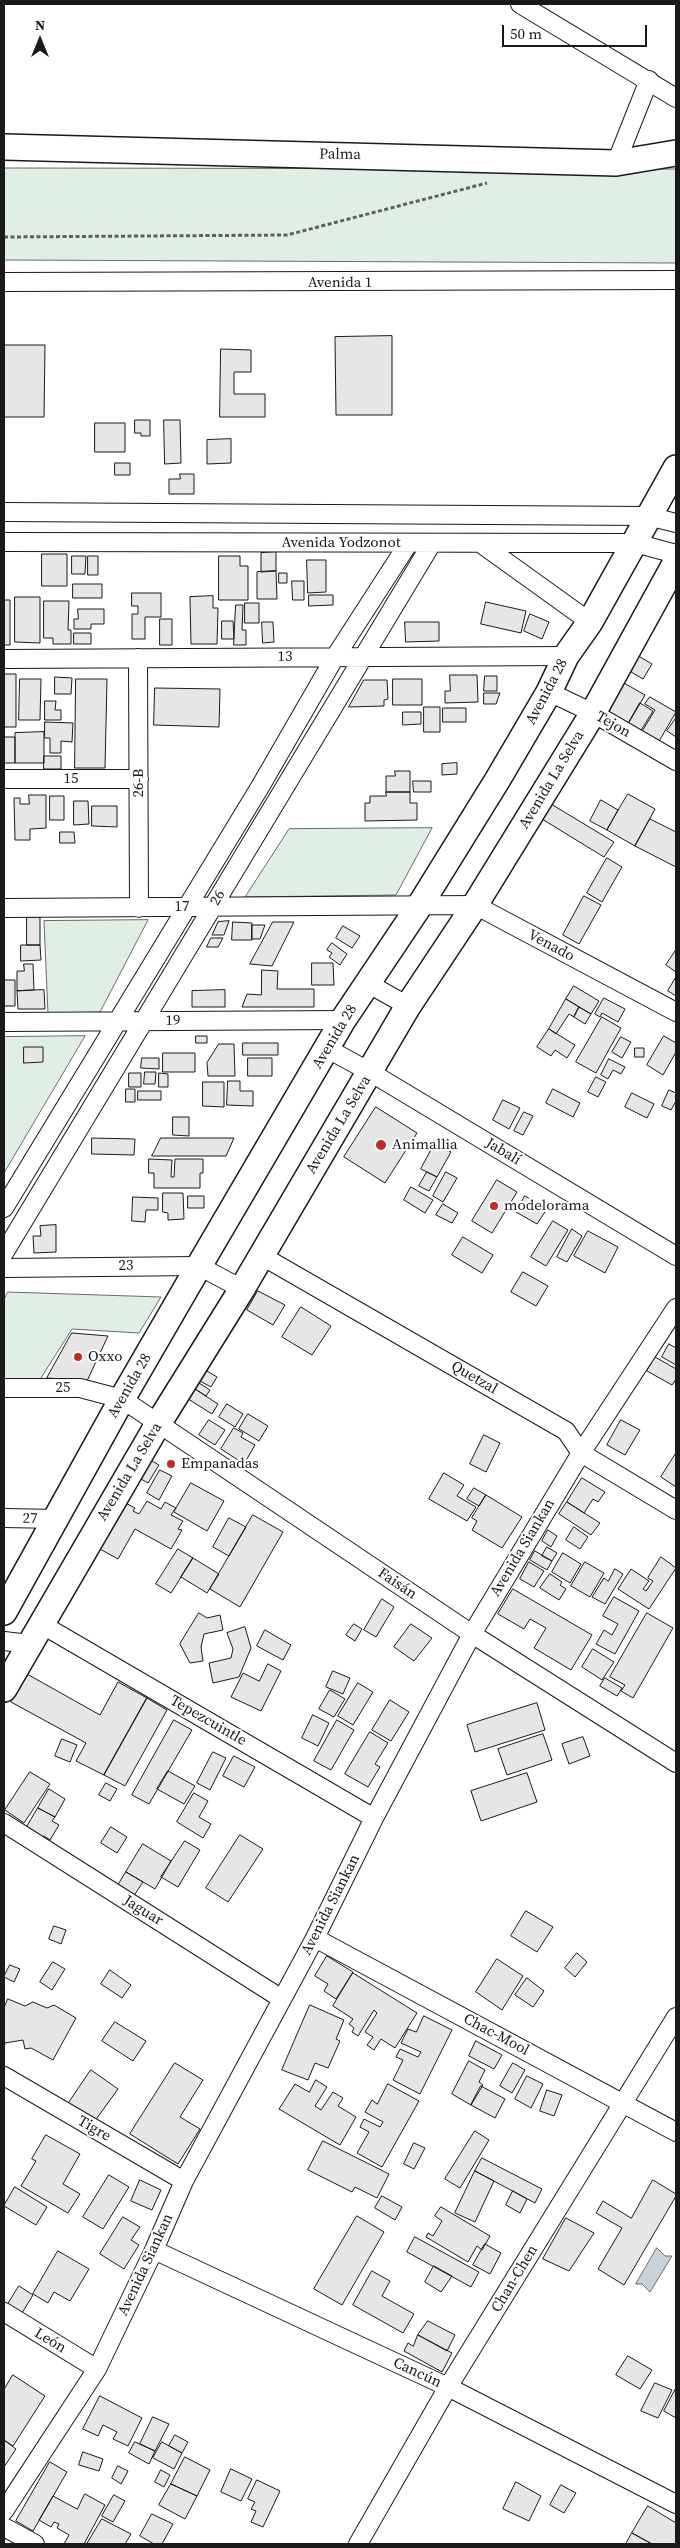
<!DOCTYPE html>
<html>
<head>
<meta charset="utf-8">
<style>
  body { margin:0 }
  #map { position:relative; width:680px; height:2548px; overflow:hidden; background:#fff; font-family:"Source Serif 4",serif }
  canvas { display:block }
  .frame { position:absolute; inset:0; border:5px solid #1a1a1a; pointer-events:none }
  .north { position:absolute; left:15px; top:15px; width:50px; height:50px; -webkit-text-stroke:4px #fff; paint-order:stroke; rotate:0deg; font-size:14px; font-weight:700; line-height:20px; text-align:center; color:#1a1a1a }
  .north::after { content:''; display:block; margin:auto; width:18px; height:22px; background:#1a1a1a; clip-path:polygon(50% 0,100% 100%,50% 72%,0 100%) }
  .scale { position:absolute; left:502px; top:25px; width:145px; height:22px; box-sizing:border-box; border:2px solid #1a1a1a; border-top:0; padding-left:6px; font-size:15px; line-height:18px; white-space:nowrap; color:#1a1a1a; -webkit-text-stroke:4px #fff; paint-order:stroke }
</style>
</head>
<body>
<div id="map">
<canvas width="680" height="2548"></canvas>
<div class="frame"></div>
<div class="north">N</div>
<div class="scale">50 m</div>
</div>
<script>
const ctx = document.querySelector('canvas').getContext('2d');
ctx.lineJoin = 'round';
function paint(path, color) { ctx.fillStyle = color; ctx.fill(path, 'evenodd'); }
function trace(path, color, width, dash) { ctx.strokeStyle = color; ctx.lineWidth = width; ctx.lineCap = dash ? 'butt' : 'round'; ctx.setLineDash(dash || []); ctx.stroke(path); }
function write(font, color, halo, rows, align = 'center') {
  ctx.font = font + ' "Source Serif 4",serif'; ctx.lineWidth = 4; ctx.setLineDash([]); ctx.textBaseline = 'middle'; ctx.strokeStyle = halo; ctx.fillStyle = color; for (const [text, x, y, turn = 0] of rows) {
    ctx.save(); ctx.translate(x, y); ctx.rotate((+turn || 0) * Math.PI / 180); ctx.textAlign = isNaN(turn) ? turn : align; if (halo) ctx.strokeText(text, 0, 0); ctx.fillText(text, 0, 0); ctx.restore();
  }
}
const green = new Path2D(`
  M4,168L676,169V263L4,260Z
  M432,828L396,895L245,897L289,829Z
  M148,920L100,1012L48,1014L44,921Z
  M85,1036L4,1173V1037Z
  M8,1292L161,1297L139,1333L72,1329L39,1381L4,1380V1300Z`);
paint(green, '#e0efe3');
trace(green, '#6a6a6a', 1);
const water = new Path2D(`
  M657,2248L665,2256H672L650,2292L642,2284H636Z`);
paint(water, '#c6d2dc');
trace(water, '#6a6a6a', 1);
const building = new Path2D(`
  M392,336V415H336L335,337Z
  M4,345H45L44,417H4Z
  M221,349L251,350V372H234V394H265V417H220Z
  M135,420H150V436H141V433H135Z
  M164,420H180L181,463L165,464Z
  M95,423H125V452H95Z
  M231,439V463L207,464V440Z
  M115,463H130V475H115Z
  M180,474H194V494H169V479H180Z
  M276,552V571L261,572V553Z
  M42,554H67V586H42Z
  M72,556H86L85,574H72Z
  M88,556H98V575H88Z
  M219,556H240V566H248V600H219Z
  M307,560H326V592L308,593Z
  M276,571L277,599H257V572Z
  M279,573H287V583H279Z
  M292,581H304V600H293Z
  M73,584H102V598H73Z
  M132,593H161V617H145V639H132V614H138V606H132Z
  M309,595H333V605L309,606Z
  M213,596V608H218L217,644H191L190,597Z
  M15,597H40V643L15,642Z
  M4,600H10V645H4Z
  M44,601H69L68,630H71V644H53V638H44Z
  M486,602L526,611L521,633L481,624Z
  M245,603H259V623H245Z
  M236,605H243L242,630H246V645H234Z
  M78,609H104V624H91V629H74V619H78Z
  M530,614L549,622L542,639L524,631Z
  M160,619H172V645H160Z
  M222,621H233L234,639H222Z
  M262,622H273L274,642L263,643Z
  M405,622H439V641L406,642Z
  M74,633H91V644H74Z
  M630,651L652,664L643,679L621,666Z
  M4,674H16V727H4Z
  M450,675H477L478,702L445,703V691H450Z
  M485,676H497V691H484Z
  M55,677L72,678L71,694H55Z
  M20,679H41L40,720H19Z
  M76,679H107L105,768H75Z
  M393,679H422V705H393Z
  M617,679L645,695L628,724L600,707Z
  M364,680H387L388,699L384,700V706L349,707Z
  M155,688L220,689L219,727L154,725Z
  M484,693H500L496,704H484Z
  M650,697L676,712L658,743L641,733L655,710L645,704Z
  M45,701H56L55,710H61V720H45Z
  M640,703L653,711L640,732L628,724Z
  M424,707H440V732H424Z
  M443,708H466V722H443Z
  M403,712H421V724L403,725Z
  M676,718V737L667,731Z
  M45,722L73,723L72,742L61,741V753H50V738H45Z
  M44,732V763H15V733Z
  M4,737H15V763H4Z
  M44,756H61V769H44Z
  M457,763V774L442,775V764Z
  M395,771H410V792H386V776H395Z
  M413,781H431V792H414Z
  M386,792H410V803H417V820L365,821V803H370V796H386Z
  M628,794L655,809L635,846L607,830Z
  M29,795H46V828L30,829V840H15L14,798H20V804H29Z
  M50,796H64V820H50Z
  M601,800L618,810L607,830L590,821Z
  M74,801H88L89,824L74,825Z
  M551,804L614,842L604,857L542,819Z
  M92,806H117V827L92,826Z
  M650,819L676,832V867L635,846Z
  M60,832H74L75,843H60Z
  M607,858L622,867L602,902L587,893Z
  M584,896L601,905L579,944L563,935Z
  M27,917H40V945H27Z
  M229,921L224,935H212L218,922Z
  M233,922L252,923V940H232Z
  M273,922H294L272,966L250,964Z
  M252,925H265L260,939H252Z
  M343,926L360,936L352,948L336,938Z
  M211,938H223L218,947H207Z
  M332,943L347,954L340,965L329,957L332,953L327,950Z
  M21,945H40L41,960L21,961Z
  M676,950V972L666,965Z
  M312,963H333L334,985H312Z
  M24,964H33L34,990L17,991V971H24Z
  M262,970L278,971L277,989H314V1007H242L247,994L261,995Z
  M676,977V996L668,991Z
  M4,980H15V1006H4Z
  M574,986L599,1001L591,1014L566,999Z
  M44,990L45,1009H18L17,991Z
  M225,990V1007H192V991Z
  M604,998L625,1009L618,1022L602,1013L600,1017L595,1014Z
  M566,999L579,1007L574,1017L569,1014L556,1034L549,1029Z
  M579,1007L591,1014L585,1024L574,1017Z
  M602,1017L621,1028L596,1073L576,1062Z
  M549,1029L575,1045L567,1058L555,1050L551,1056L537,1047Z
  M196,1036H207V1043H196Z
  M664,1036L676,1043V1052L663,1075L647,1065Z
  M621,1037L631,1042L622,1058L612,1052Z
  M243,1043H278V1055H243Z
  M219,1044H234L235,1076H208L207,1063Z
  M24,1047H43V1062L24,1063Z
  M635,1048H644V1057H635Z
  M163,1053H195V1072H163Z
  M142,1058H159V1069L141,1068Z
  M248,1058H272V1076H248Z
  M609,1059L625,1067L621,1074L613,1070L608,1079L601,1075Z
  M145,1072H156L155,1084H144Z
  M129,1073H141V1087H129Z
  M159,1073L168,1074V1087H159Z
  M596,1077L606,1082L598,1097L588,1092Z
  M228,1081H240V1091H253V1106L227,1105Z
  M203,1082H224V1107L203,1106Z
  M126,1089H135V1102H126Z
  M553,1089L580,1103L573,1117L546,1103Z
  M669,1090L676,1093V1101L671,1110L662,1106Z
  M138,1091H161V1100H138Z
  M632,1093L654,1104L647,1118L625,1107Z
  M503,1100L520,1108L509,1129L493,1120Z
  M376,1107L417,1133L385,1183L344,1157Z
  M524,1112L533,1116L523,1135L514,1131Z
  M173,1117H189V1136L173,1135Z
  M92,1138L135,1139L134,1155L92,1154Z
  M161,1138H234L226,1156H152Z
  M435,1143L451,1152L437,1177L421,1169Z
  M149,1159L172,1160L171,1177H174L175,1159H203V1173H200V1188H154V1173H149Z
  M427,1172L437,1177L429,1191L419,1186Z
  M446,1172L457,1178L443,1202L433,1196Z
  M497,1180L517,1192L492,1233L472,1221Z
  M411,1187L433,1200L425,1213L404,1200Z
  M163,1193H183L184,1219L168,1220V1213L163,1212Z
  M188,1196H204V1208H188Z
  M525,1196L547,1209L537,1224L516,1212Z
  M133,1197L158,1198V1210H146L145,1222L132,1221Z
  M443,1204L458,1213L452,1223L436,1215Z
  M553,1221L568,1230L546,1266L531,1257Z
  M56,1225V1252L34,1253L33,1236H41L40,1226Z
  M572,1229L582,1236L567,1262L557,1257Z
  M588,1231L618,1247L605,1273L574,1256Z
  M463,1237L493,1255L482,1273L452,1255Z
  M523,1272L548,1286L536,1306L511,1292Z
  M258,1291L285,1305L273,1325L247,1310Z
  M301,1307L331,1326L312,1355L282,1337Z
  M72,1333L108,1336L87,1381L47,1378Z
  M669,1344L676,1348V1365L662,1357Z
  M655,1357L676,1369V1379L672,1385L647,1371Z
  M207,1371L217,1377L211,1387L200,1381Z
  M196,1381L210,1390L206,1396L192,1387Z
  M192,1387L218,1404L212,1414L185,1397Z
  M227,1404L243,1414L235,1427L219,1417Z
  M248,1414L268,1426L259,1441L239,1429Z
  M209,1420L225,1430L215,1445L199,1435Z
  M621,1420L640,1430L625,1455L607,1445Z
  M234,1428L243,1433L241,1437L255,1445L244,1464L221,1449Z
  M484,1435L500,1443L486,1472L470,1464Z
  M676,1453V1487L661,1477Z
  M145,1457L159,1465L148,1483L134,1475Z
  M160,1470L172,1476L159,1500L147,1493Z
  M444,1473L464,1485L457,1496L476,1507L467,1521L429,1499Z
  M582,1478L605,1492L598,1502L593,1499L584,1513L567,1502Z
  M191,1483L224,1501L207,1531L174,1512Z
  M474,1488L486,1495L479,1506L467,1499Z
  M486,1495L522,1517L502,1548L472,1530L477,1521L472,1518Z
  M120,1500L135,1508L133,1511L139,1514L147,1501L161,1509L165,1502L176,1508L171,1515L183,1521L178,1529L182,1530L171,1549L135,1529L118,1559L98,1548Z
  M567,1502L600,1523L591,1535L559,1514Z
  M253,1515L283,1532L240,1607L210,1589Z
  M229,1518L246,1527L229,1556L213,1547Z
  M574,1527L588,1537L580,1549L566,1540Z
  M548,1530L557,1536L551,1547L542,1541Z
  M547,1547L557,1553L552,1561L542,1556Z
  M178,1549L193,1558L171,1593L156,1584Z
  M535,1551L552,1561L547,1570L530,1560Z
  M563,1553L581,1564L570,1583L552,1572Z
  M661,1557L676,1568L649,1609L618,1589L631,1569L649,1581L643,1589L646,1591L653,1581L648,1578Z
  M193,1558L219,1574L207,1593L181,1577Z
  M529,1562L544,1571L534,1587L520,1579Z
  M585,1562L604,1573L590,1597L571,1586Z
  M615,1569L623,1574L605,1604L592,1597L604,1578L608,1581Z
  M550,1574L562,1582L560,1585L566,1589L559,1600L540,1588Z
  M513,1589L592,1635L571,1670L534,1648L546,1628L530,1619L524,1629L498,1614Z
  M614,1597L639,1611L615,1654L596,1644L604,1630L612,1635L618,1624L603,1616Z
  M382,1599L394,1607L376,1637L364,1630Z
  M199,1613L207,1618L220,1615L223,1630L204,1634L201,1647L203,1661L190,1663L180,1644Z
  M647,1613L673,1628L633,1698L621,1691L625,1685L610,1677Z
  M354,1624L362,1629L355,1641L346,1635Z
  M411,1624L432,1638L414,1661L394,1647Z
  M245,1627L251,1648L239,1677L213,1683L209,1663L231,1658L233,1649L227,1633Z
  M265,1630L291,1645L283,1660L257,1646Z
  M593,1649L614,1662L602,1680L582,1667Z
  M268,1664L281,1671L261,1711L231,1697L243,1673L259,1681Z
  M333,1671L350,1678L343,1694L326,1687Z
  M27,1674L100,1715L118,1682L147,1698L104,1775L76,1761L86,1743L11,1702Z
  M605,1678L622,1688L617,1696L600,1686Z
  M358,1683L373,1692L353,1725L338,1716Z
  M330,1690L345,1699L334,1717L319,1709Z
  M147,1698L167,1710L125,1786L104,1775Z
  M390,1700L409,1712L391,1741L372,1730Z
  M537,1703L545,1730L475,1752L467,1725Z
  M313,1715L329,1723L318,1746L302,1738Z
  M174,1720L192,1730L149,1804L132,1795Z
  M337,1720L354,1730L331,1770L314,1761Z
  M370,1732L388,1743L375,1764L380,1767L368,1787L345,1774Z
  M543,1734L552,1760L507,1775L498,1749Z
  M583,1737L590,1756L569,1764L562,1744Z
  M62,1739L77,1745L70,1762L55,1756Z
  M213,1752L226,1758L210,1790L197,1783Z
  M234,1756L255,1767L244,1787L223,1776Z
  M168,1771L195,1786L184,1804L157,1789Z
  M30,1772L50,1784L24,1823L5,1810Z
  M527,1773L537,1802L481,1821L471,1791Z
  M106,1783L117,1789L110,1801L99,1795Z
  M49,1789L65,1799L55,1817L38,1808Z
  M194,1793L208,1801L199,1817L211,1824L203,1838L177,1822Z
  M38,1808L55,1817L52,1821L59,1825L50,1840L44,1836L41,1840L25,1830Z
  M111,1827L127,1837L117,1853L101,1843Z
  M240,1835L263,1849L228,1902L206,1888Z
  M185,1841L200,1850L178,1887L161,1877Z
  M143,1844L171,1861L155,1889L126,1872Z
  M126,1872L143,1882L133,1897L117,1887Z
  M526,1911L553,1927L537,1952L511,1936Z
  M54,1926L66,1930L61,1944L49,1939Z
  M577,1953L587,1962L575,1977L565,1968Z
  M327,1956L353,1972L336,1999L324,1991L328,1984L315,1976Z
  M497,1959L523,1976L502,2010L476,1992Z
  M53,1962L65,1969L52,1990L40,1982Z
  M10,1965L20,1969L14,1982L4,1977Z
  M110,1970L131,1985L122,1998L101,1984Z
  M353,1973L417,2013L395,2048L381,2039L374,2050L367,2045L373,2037L365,2032L377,2013L374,2010L358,2036L352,2032L354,2028L349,2024L353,2019L333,2006Z
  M527,1978L544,1991L533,2007L515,1995Z
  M8,1999L25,2006L33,2002L47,2008L54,2005L76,2018L53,2060L31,2048L25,2049L23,2040L5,2043L4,2048V2008Z
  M310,2005L344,2020L336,2039L340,2041L328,2068L315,2063L308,2080L282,2070Z
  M424,2016L452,2030L420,2094L393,2080L403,2060L396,2057L400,2049L418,2057L421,2052L401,2043L408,2029L416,2032Z
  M115,2022L146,2041L133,2061L102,2041Z
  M476,2041L502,2055L494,2069L469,2056Z
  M469,2061L485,2070L479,2082L483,2085L471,2105L452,2094Z
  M175,2063L203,2080L180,2117L200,2129L178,2164L130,2134Z
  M513,2063L525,2070L512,2093L500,2086Z
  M91,2070L118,2089L94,2122L68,2104Z
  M527,2076L543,2084L531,2108L515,2099Z
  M316,2080L327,2087L315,2106L321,2110L333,2092L343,2098L338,2106L356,2117L340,2145L279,2109L295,2084L309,2092Z
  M388,2084L419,2101L382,2167L357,2153L369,2132L360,2127L364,2119L380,2127L383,2122L365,2112L372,2100L377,2104Z
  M481,2086L505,2099L495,2118L471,2105Z
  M547,2090L562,2095L554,2116L540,2111Z
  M475,2131L489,2140L460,2188L445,2179Z
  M46,2135L80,2154L63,2184L80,2194L68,2213L21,2186L36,2161L32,2159Z
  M323,2141L389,2174L377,2198L355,2187L352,2192L308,2170Z
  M414,2143L425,2148L414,2169L404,2164Z
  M482,2158L542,2189L535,2203L475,2171Z
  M475,2171L494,2181L475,2222L455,2213Z
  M109,2175L129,2187L103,2229L83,2217Z
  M140,2180L161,2190L152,2210L131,2201Z
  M653,2180L676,2194V2196L624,2285L598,2269L622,2228L596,2213L603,2201L631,2218Z
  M15,2187L47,2207L36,2225L4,2206Z
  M513,2191L527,2199L520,2213L506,2205Z
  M382,2196L402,2207L395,2220L375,2208Z
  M441,2207L490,2236L482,2250L477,2246L468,2262L426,2237L428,2233L433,2236L442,2221L435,2216Z
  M357,2216L384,2232L342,2305L314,2289Z
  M123,2217L140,2227L131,2240L139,2245L124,2269L100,2254Z
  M566,2218L594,2233L569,2271L543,2259Z
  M415,2237L479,2272L471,2287L407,2252Z
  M485,2244L501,2253L490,2274L473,2265Z
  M58,2251L89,2269L70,2301L54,2292L48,2303L33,2294Z
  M434,2266L452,2276L441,2292L425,2282Z
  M372,2271L390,2281L382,2296L414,2314L403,2333L353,2305Z
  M19,2286L33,2295L22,2313L8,2304Z
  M428,2321L455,2335L447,2351L418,2335Z
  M418,2335L452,2353L442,2372L404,2351L408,2343L413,2346Z
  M628,2356L652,2370L640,2389L616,2375Z
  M13,2375L45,2396L13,2446L4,2440V2390Z
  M655,2383L672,2390L658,2418L641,2411Z
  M676,2388V2418L664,2411Z
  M100,2396L142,2418L128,2446L113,2439L117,2432L103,2425L98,2436L83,2429Z
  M153,2417L169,2424L155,2451L140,2444Z
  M175,2435L188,2442L182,2453L169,2446Z
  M4,2440L16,2449L4,2467Z
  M135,2442L155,2451L149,2464L129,2453Z
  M162,2442L182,2453L174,2469L153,2458Z
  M83,2452L103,2459L99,2471L79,2465Z
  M185,2457L210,2470L197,2496L171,2484Z
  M50,2462L67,2472L33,2531L16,2521Z
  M118,2466L128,2471L121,2484L112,2478Z
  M231,2469L252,2479L241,2501L221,2492Z
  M161,2470L170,2475L164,2487L155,2482Z
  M257,2480L280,2491L263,2527L251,2522L256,2511L251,2509L255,2502L248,2499Z
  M516,2482L541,2496L529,2521L503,2509Z
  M171,2484L197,2496L185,2519L159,2505Z
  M561,2485L576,2493L564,2513L550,2505Z
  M85,2494L105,2505L84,2544H64L69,2535L57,2528L59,2524L54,2522L51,2527L39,2520L53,2496L77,2509Z
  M114,2495L125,2501L113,2522L102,2516Z
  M648,2506L676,2523V2544H652L632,2533Z
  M152,2514L173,2524L162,2544H154L140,2536Z
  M102,2519L131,2534L125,2544H87Z
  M632,2533L652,2544H626Z`);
paint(building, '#e6e6e6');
trace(building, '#1a1a1a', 1);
const street = new Path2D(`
  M520,4L676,98
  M616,163L649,80
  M4,282L676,280
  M4,512L648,516L676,523
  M4,542L635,543L676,554
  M480,543L590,622
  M138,658L139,908
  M4,659L566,656
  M549,692L593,713L676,761
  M4,779H139
  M4,908L475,905L676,1012
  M369,984L408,1006
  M4,1022L343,1020
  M328,1049L370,1072L676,1256
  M4,1208L260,787L335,657L408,544
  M4,1253L432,543
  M262,1256L566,1431L581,1453L676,1510
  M4,1268L199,1266L242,1289
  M4,1388H80L122,1399L472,1634L676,1763
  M4,1518L56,1519
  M41,1624L374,1818
  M4,1641L29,1644
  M4,1823L282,1999
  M315,1938L676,2132
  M4,2076L184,2181
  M154,2250L448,2387L676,2504
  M4,2312L97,2369
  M4,2511L97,2369L154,2250L184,2181L315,1938L374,1818L472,1634L581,1453L676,1308
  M4,2527L35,2544
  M358,2544L448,2387L676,2017`);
const secondary = new Path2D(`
  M4,147L616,163L676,153
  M4,1612L122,1399L199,1266L343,1020L420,905L498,779L549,692L566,656L590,622L676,468
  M4,1689L158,1424L242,1289L408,1006L475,905L593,713L676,562`);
trace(street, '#1a1a1a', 20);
trace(secondary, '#1a1a1a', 28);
trace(new Path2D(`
  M4,237L287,235L487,183`), '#5f5f5f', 3, [4, 2.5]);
trace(street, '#fff', 18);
trace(secondary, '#fff', 25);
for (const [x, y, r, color] of [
  [381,1145,6,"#c62828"],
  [494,1206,5,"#c62828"],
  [78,1357,5,"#c62828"],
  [171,1464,5,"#c62828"]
]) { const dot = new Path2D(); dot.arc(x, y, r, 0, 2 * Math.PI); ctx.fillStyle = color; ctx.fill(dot); trace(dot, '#fff', 2); }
write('15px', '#1a1a1a', '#fff', [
  ["Palma",340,155,1],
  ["Avenida 1",340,283],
  ["Avenida Yodzonot",341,543],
  ["13",285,657],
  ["Avenida 28",547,692,-62],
  ["Tejon",613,725,30],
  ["15",71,779],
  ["Avenida La Selva",552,780,-59],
  ["26-B",139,783,-90],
  ["26",218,898,-59],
  ["17",182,907,-1],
  ["Venado",551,946,28],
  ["19",173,1021],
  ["Avenida 28",335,1037,-59],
  ["Avenida La Selva",339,1125,-59],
  ["Jabalí",503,1152,31],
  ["23",126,1266,-1],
  ["Quetzal",474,1378,30],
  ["Avenida 28",130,1386,-60],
  ["25",63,1388,-1],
  ["Avenida La Selva",130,1472,-59],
  ["27",30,1519,1],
  ["Avenida Siankan",523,1548,-59],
  ["Faisán",397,1584,34],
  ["Tepezcuintle",208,1721,30],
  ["Avenida Siankan",331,1905,-63],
  ["Jaguar",143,1911,32],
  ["Chac-Mool",496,2035,28],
  ["Tigre",94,2129,30],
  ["Avenida Siankan",146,2265,-65],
  ["Chan-Chen",515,2279,-59],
  ["León",50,2341,31],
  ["Cancún",417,2373,25]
]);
write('15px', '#1a1a1a', '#fff', [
  ["Animallia",392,1145],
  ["modelorama",504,1206],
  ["Oxxo",88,1357],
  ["Empanadas",181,1464]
], 'left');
</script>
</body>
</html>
